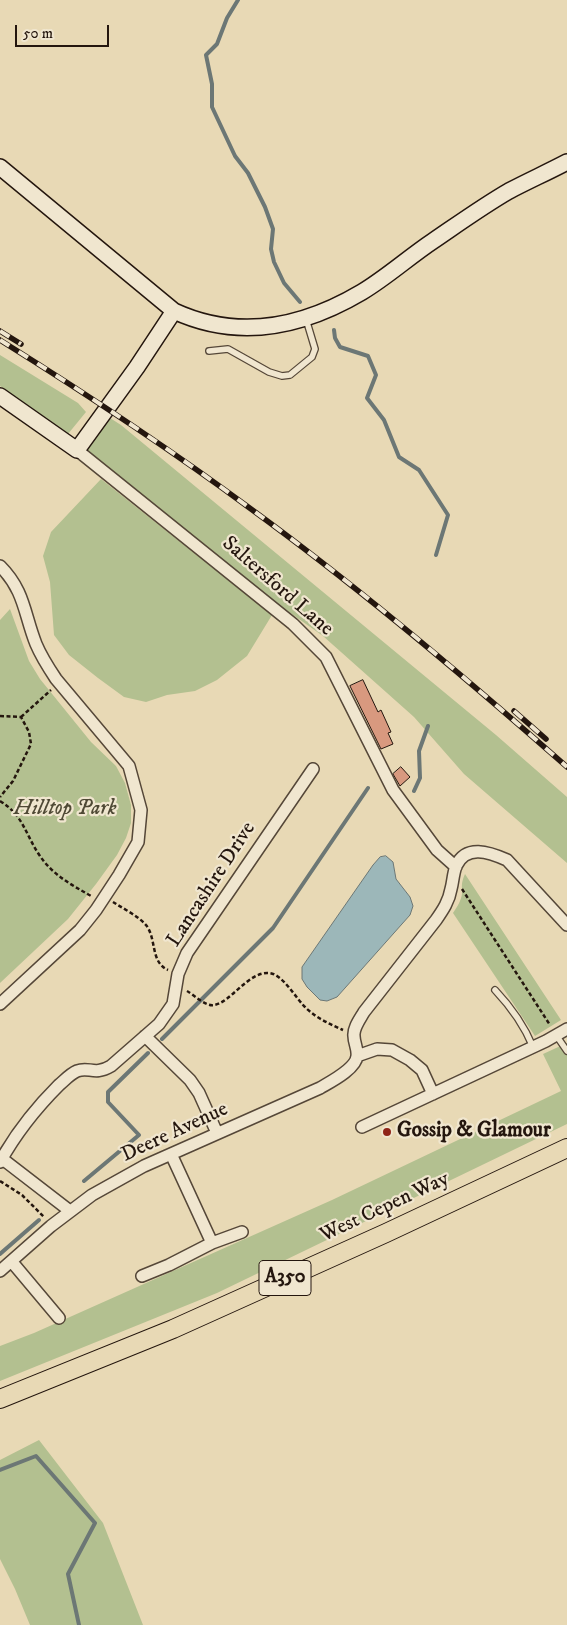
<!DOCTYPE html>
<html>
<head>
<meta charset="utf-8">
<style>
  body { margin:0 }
  #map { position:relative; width:567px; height:1625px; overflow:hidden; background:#e8d9b5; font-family:"IM FELL DW Pica",serif }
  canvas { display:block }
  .scale { position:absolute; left:15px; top:25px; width:94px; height:22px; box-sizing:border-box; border:2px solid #24160e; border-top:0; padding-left:6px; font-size:15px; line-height:18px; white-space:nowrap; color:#24160e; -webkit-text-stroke:4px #f0e6cf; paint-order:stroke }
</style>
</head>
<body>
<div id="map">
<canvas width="567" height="1625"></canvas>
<div class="scale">50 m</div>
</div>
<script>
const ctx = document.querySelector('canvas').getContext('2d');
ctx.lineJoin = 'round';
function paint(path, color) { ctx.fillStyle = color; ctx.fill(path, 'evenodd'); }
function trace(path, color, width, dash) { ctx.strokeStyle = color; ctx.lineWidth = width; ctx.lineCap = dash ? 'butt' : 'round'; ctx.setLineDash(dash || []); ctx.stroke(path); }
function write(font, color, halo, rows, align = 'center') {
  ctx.font = font + ' "IM FELL DW Pica",serif'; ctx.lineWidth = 4.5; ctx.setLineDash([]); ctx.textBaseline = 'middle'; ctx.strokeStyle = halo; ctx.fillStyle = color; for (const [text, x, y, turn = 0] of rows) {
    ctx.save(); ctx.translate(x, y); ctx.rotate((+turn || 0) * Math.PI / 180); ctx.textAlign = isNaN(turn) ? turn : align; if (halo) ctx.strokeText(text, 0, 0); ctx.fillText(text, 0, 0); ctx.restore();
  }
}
paint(new Path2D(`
  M0,355L78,403L86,412L68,434L0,386Z
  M110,418L121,425L496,735L567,797V863L464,774L414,717L323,636L279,605L86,452Z
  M101,479L272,615L247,656L217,680L195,691L167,695L146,702L124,697L98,678L69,655L54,635L50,582L43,556L51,532Z
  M10,609L29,661L40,679L91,742L116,766L125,783L131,805V823L126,838L117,855L96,884L68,919L0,983V620Z
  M465,874L561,1020L535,1036L453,913C457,907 461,901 462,894C462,885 461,883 465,874Z
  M567,1043V1124L217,1293L0,1381V1346L34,1333L332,1200L561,1091L543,1054Z
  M39,1440L103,1523L143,1625H30L15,1589L0,1559V1460Z`), '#b3c090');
const water = new Path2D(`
  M386,856L393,862L396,879L410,897L413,906L410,915L337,997L327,1001L320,1000L307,987L302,979V967L373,865L380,857Z`);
paint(water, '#9cb7b9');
trace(water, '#6c7775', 1);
trace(new Path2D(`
  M238,0L227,18L217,44L206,55L212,84V107L235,156L248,173L265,207L273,229L271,249L274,262L284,283L300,302
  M334,330L335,338L340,347L368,356L376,375L367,398L384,420L399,457L419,470L448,515L436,555
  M414,791L420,778L419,751L428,726
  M162,1039L273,928L368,788
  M84,1181L139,1135L108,1102V1092L148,1053
  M0,1254L39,1220
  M0,1470L36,1456L95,1523L68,1574L79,1625`), '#6c7775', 4);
const building = new Path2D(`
  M363,680L378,712L381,710L391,732L388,733L393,744L381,749L350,686Z
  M401,767L410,777L400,786L393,774Z`);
paint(building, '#d8997f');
trace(building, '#24160e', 1);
const service = new Path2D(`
  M209,351L228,349L269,372L282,376L290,375L312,357L315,349L306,319
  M495,990C511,1007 524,1025 533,1047
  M556,1035L567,1051`);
const minor = new Path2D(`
  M77,450L293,624L326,657L393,790L437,850L456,867
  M0,566C25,591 24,614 36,644C41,656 48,667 56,679L129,766L141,810L138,842L119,875L96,910L80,930L0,1004
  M145,1036L190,1080L199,1093L217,1133
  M357,1056L377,1049L392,1050L410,1060L422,1070L433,1094
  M362,1127L546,1041L567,1029
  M0,1157L70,1211
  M0,1162C16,1133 36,1108 59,1085C65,1080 70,1074 77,1071C89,1066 94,1076 111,1066L159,1024L173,1004L178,974L187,953L313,769
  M212,1243L242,1232
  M12,1262L59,1318
  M0,1271L51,1226L92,1195L144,1166L320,1088C330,1082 356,1069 357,1056C358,1049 354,1043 354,1036C353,1028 360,1019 364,1012L436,920C443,910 449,901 451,889C453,882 453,874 456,866C466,844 489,852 507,860L567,925
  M142,1276L169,1265L212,1243L171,1154`);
const secondary = new Path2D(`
  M0,167L174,311C239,341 303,327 362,292C387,277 409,257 433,241C458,224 483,206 509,191C528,181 548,172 567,162
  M0,396L77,450L137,367L174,311`);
const trunk = new Path2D(`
  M0,1399L173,1329L386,1233L567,1148`);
trace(service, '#554738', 8);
trace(minor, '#554738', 14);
trace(secondary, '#24160e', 18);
trace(trunk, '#24160e', 20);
trace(new Path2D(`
  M0,716L21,717L29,732L31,744L13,781L0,797
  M21,717L51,690
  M0,801C23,815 25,833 38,853C51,874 70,884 91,896
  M462,889L550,1025
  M113,902C124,909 138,916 146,925C157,939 150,962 168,970
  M187,991C194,995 206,1007 214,1005C230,1003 249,971 269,973C283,974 296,999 307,1009C318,1019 330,1024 343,1030
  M0,1181L22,1195L44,1217`), '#24160e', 2.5, [4, 2.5]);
trace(service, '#f0e6cf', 5.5);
trace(minor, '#f0e6cf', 11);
trace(secondary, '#f0e6cf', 15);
trace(trunk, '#e8d9b5', 18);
const rail = new Path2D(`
  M0,331L21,344
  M0,340C85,393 170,449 251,509C361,589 465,677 567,767
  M514,711L546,739`);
trace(rail, '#24160e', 5.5);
trace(rail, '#f0e6cf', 4, [11]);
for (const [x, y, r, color] of [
  [387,1132,5,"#8f2418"]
]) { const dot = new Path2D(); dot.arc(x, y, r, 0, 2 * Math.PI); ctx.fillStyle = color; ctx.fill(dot); trace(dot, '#f0e6cf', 2); }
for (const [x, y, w] of [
  [285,1278,52]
]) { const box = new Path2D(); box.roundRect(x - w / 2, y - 17.5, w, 35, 4); ctx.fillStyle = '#f0e6cf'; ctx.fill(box); trace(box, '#24160e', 1); }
write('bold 20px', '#24160e', null, [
  ["A350",285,1278]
]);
write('21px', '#24160e', '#f0e6cf', [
  ["Saltersford Lane",277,587,41],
  ["Lancashire Drive",212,885,-57],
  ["Deere Avenue",175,1133,-25],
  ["West Cepen Way",385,1208,-25]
]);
write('italic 21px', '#4f4935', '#f0e6cf', [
  ["Hilltop Park",65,810]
]);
write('bold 21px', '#24160e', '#f0e6cf', [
  ["Gossip & Glamour",397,1132]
], 'left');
</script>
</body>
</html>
